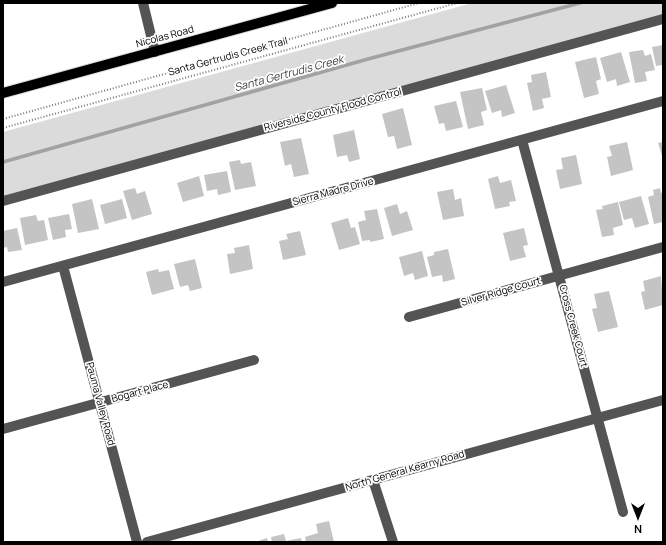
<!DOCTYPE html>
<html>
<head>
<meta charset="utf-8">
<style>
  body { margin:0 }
  #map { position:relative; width:666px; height:545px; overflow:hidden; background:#fff; font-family:Manrope,sans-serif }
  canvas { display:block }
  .frame { position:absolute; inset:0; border:4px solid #000; pointer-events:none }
  .north { position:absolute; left:618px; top:497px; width:40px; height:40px; -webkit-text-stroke:3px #fff; paint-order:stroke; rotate:180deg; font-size:11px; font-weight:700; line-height:16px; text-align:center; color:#000 }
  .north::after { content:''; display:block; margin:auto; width:14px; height:18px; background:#000; clip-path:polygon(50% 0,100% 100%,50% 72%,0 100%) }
</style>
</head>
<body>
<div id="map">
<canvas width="666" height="545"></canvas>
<div class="frame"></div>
<div class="north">N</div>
</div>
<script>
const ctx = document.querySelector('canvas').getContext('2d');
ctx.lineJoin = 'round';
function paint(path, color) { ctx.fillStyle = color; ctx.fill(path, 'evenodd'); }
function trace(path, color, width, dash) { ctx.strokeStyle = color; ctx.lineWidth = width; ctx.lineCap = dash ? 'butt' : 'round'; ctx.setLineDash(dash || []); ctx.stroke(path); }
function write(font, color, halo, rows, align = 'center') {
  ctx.font = font + ' Manrope,sans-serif'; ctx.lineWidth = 3.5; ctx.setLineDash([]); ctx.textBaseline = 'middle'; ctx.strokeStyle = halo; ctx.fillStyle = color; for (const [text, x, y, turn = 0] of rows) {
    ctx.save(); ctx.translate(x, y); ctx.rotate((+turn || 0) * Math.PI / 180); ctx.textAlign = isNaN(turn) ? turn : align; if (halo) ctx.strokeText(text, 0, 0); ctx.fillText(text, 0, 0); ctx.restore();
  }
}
paint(new Path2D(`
  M472,3H663V15L3,196V132Z`), '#dbdbdb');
trace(new Path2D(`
  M3,162L368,59L580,3`), '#a2a2a2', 3.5);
paint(new Path2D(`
  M663,45V67H662V65L656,66L652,47Z
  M643,50L645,56L651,54L655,70L645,72L647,81L635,83L629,52Z
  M621,52L630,82L617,86L616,79L607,82L600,58Z
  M596,57L601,79L596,81L599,94L584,98L575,62Z
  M546,72L551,97L542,99L544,108L533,111L527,83L532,82L531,75Z
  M506,85L515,113L502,117L501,110L492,113L485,91Z
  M482,88L487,110L481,112L484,125L468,129L460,92Z
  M456,101L463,127L446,131L444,123L439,124L434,106Z
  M403,108L412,145L397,149L394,136L388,137L382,114Z
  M354,130L360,159L349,162L347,155L337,157L333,135Z
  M301,138L309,174L294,177L291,164L285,166L280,142Z
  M627,142L633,170L611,176L607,157L612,156L609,146Z
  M663,142V159L658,143Z
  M576,155L582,184L560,189L556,170L563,169L561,158Z
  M240,160L241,164L251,162L256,186L235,190L229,162Z
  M227,171L231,192L218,195L217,189L207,191L204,175Z
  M199,176L204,196L183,202L177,183Z
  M498,176L500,183L511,180L516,201L509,202L510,206L495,209L488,179Z
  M135,188L137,194L145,191L152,214L132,220L123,191Z
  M660,188L661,193L663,192V222L654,224L648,197L654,195L653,190Z
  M453,189L455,200L461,198L464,216L443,220L437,192Z
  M641,196L649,224L635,228L632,218L624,220L619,202Z
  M92,199L99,229L78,233L72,204Z
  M122,199L127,218L105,224L100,205Z
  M618,202L623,225L613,228L614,235L602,237L596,210L603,209L602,206Z
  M397,204L400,214L407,211L413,230L392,236L384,208Z
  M377,209L384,239L370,242V240L362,241L358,222L366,220L364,211Z
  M69,214L72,229L65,230L66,237L53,240L48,218Z
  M36,215L38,221L44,220L48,240L25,245L20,218Z
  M348,218L351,228L355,227L360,244L339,250L331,223Z
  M17,228L22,250L8,252L7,247L3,248V231Z
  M524,228L528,245L523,246L526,257L510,261L503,233Z
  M300,231L306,255L283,260L279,241L288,239L286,234Z
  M249,245L253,269L230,274L227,254L235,253L234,248Z
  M448,249L455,279L443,282L442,275L432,277L427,257L434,255V252Z
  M422,251L428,276L415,280L413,273L404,276L399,257Z
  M195,259L202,288L190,291L188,285L180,287L174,264Z
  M158,269L159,272L169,270L174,289L152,295L146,272Z
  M661,276L663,305L645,310L641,292L645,291L643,281Z
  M609,291L618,327L598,332L592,309L597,308L594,294Z
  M329,521L334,542H306L305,537L318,533L316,524Z
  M284,534L286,541L301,538L302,542H272L271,537Z
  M267,538L268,542H255Z`), '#c4c4c4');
const major = new Path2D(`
  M3,93L332,3`);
trace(major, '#dbdbdb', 12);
trace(new Path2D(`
  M3,119L419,3
  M3,128L457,3`), '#767676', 2, [1, 2]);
trace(new Path2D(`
  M143,3L155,52
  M522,140L623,512
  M3,201L663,19
  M63,266L137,542
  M3,282L663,101
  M409,317L663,247
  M3,429L254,360
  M373,480L393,542
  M147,542L663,400`), '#545454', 10);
trace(major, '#000', 10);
write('10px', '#000', '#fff', [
  ["Nicolas Road",165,37,-15],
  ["Santa Gertrudis Creek Trail",228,57,-15],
  ["Riverside County Flood Control",333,110,-15],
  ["Sierra Madre Drive",333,192,-15],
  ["Silver Ridge Court",501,292,-16],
  ["Cross Creek Court",573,326,75],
  ["Bogart Place",140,392,-15],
  ["Pauma Valley Road",100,404,75],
  ["North General Kearny Road",405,471,-16]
]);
write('italic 11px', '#434343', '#fff', [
  ["Santa Gertrudis Creek",289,74,-15]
]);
</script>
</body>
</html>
